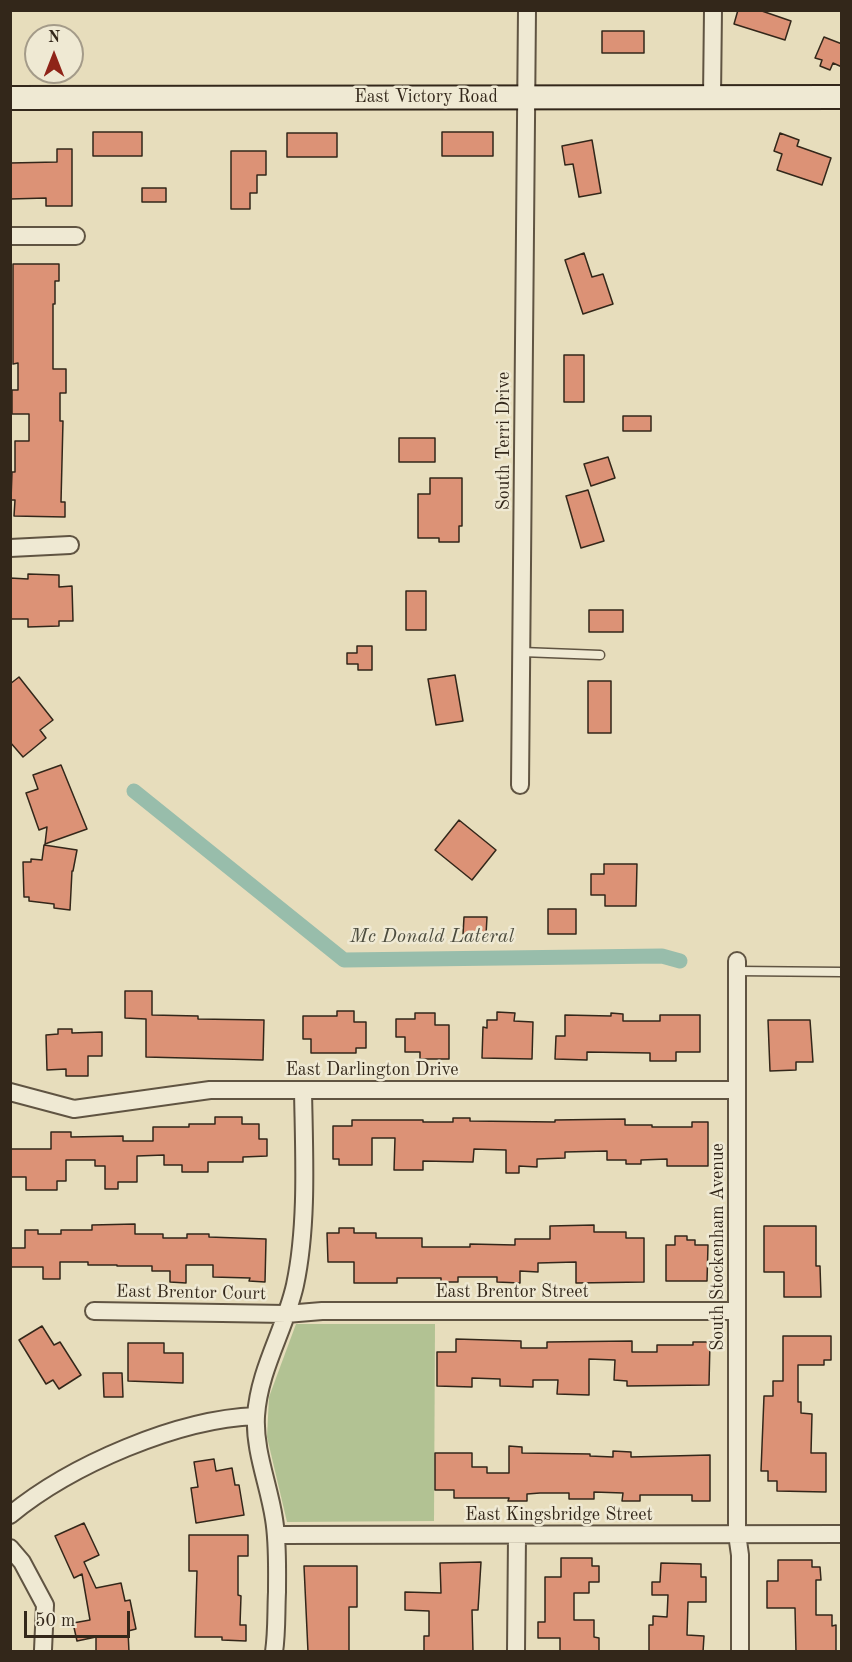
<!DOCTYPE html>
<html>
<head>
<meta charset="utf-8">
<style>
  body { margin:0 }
  #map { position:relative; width:852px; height:1662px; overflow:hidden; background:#e7ddbc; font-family:"Old Standard TT",serif }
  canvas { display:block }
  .frame { position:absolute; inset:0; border:12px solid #33271a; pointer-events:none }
  .north { position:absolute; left:24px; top:24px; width:60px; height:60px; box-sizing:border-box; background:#efe9d3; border:2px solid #a49b89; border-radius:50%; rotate:0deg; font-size:16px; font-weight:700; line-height:24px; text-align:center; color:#33271a }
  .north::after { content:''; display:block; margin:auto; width:21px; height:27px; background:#8f2418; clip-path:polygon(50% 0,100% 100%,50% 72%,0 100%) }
  .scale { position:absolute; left:24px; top:1611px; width:106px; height:27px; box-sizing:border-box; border:3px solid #33271a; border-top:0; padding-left:8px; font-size:18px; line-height:21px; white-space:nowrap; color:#33271a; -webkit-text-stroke:4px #efe9d3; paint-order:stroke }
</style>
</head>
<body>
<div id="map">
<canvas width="852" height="1662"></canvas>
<div class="frame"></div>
<div class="north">N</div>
<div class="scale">50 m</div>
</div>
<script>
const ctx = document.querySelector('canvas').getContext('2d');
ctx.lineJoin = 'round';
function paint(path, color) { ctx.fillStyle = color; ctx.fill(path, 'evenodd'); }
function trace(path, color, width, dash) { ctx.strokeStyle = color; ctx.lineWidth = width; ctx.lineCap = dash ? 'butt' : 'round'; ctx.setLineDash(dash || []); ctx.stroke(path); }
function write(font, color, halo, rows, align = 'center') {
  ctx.font = font + ' "Old Standard TT",serif'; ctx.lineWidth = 5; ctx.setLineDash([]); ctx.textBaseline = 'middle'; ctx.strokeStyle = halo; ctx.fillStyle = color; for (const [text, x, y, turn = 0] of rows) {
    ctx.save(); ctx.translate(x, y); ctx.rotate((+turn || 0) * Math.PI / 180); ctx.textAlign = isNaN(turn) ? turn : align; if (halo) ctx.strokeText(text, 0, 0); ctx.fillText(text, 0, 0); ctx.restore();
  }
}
paint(new Path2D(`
  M296,1324H435L434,1521L287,1522L267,1437L269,1397Z`), '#b2c293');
trace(new Path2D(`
  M134,791L344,960L662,956L680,961`), '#98bdab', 15);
const building = new Path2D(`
  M738,10H759L791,21L785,40L734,24Z
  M602,31H644V53H602Z
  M824,37L842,44V67L833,63L830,70L820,66L822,60L815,58Z
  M93,132H142V156H93Z
  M442,132H493V156H442Z
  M287,133H337V157H287Z
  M780,133L799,140L797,146L831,158L822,185L777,170L782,154L774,151Z
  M592,140L601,193L579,197L573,164L565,165L562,146Z
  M57,149H72V206H46V198L10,199V163L57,162Z
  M231,151H266V175H257V193H250V209H231Z
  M142,188H166V202H142Z
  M584,253L592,277L603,274L613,304L583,314L565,260Z
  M13,264H59V281H55V304H53V369H66V393H60V421H63L61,502H65V517L14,516L15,500H11L12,472H15V441H29V414H12V390H18V363L13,364Z
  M564,355H584V402H564Z
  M623,416H651V431H623Z
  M399,438H435V462H399Z
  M608,457L615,478L591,486L584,464Z
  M430,478H462V526H459V542H439V538H418V494H430Z
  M588,490L604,541L581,548L566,496Z
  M28,574L59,575V587L72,586L73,621H59V626L28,627V619H10V578L28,579Z
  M406,591H426V630H406Z
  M589,610H623V632H589Z
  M357,646H372V670H358V664H347V653H357Z
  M455,675L463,721L436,725L428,679Z
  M19,677L53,720L40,730L46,738L23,757L10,742V684Z
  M588,681H611V733H588Z
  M61,765L87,829L45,844L47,827L39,830L26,793L38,789L33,775Z
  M459,820L496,850L472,880L435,850Z
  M44,845L77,850L73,871H72L70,910L54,908V904L29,901V897H24L23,862H31V859L42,860Z
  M604,864H637L636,906H605V895H591V874H604Z
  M548,909H576V934H548Z
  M464,917H487L486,935H463Z
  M125,991H152V1015L198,1016V1019L264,1020L263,1060L146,1057V1019L125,1018Z
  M337,1011H354V1022H366V1048H356V1053H311V1039H303V1016H337Z
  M497,1012L515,1013L514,1021L533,1022L532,1059L482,1058L483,1027L487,1028V1020H497Z
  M415,1013H435V1025H449V1059H420V1052H405V1037H396V1019H415Z
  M611,1013L623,1014V1021H660V1015H700V1052H676V1061H650V1053L587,1052V1060L555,1059L556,1036H565V1015L611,1016Z
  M768,1020H810L813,1062H796V1070L770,1071Z
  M58,1029H72V1033L102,1032V1056H88V1076H66V1069L47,1070L46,1035L58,1034Z
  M215,1117H242V1124H259V1139H267V1156L243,1157V1162H208V1172H182V1165H164V1155L137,1156V1182H118V1189H105V1166H95V1160H66V1181H57V1190H26V1177H10V1149H51V1132H71V1137L123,1136V1141H153V1127H189V1124H215Z
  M453,1118H470V1121L555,1122V1120L625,1119V1125H652V1127H692V1122H708V1166H667V1159L641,1160V1164H626V1160H607V1151L565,1152V1158L537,1159V1167L519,1166V1173H506V1150L474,1149L473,1162L423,1161V1170H394L395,1138H372V1165H339V1159H333V1126H352V1120H423V1122H453Z
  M135,1224V1234H163V1238H187V1234H209V1237L266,1239L265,1282L249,1281L250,1278L213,1277V1265H186V1283L170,1282V1271H152V1266H117V1265H88V1262H60V1279H43V1267H10V1248H25V1230H38V1234H61V1230H92V1225Z
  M594,1225V1232H626V1238H644V1282L576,1283V1262L538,1263V1272L520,1271V1283L497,1282V1277H458V1282H441V1278H397V1283H354V1262H328L327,1233H339V1228H354V1233H376V1238H422V1247H470V1244L515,1245V1239H550V1226Z
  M764,1226H816V1266H820L821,1297H784V1272H764Z
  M675,1236H687V1240H695V1245H708L707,1281H666V1245H675Z
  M42,1326L54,1345L60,1342L81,1375L59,1389L53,1380L46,1384L19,1340Z
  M783,1336H831V1360H824V1365H798V1402H801V1413L812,1414L811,1453H826V1492L777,1491V1481H768V1471H761L764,1396H773V1381H783Z
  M456,1339L521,1341V1348H547V1342L632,1341V1352H657V1345H693V1342H710L709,1385L627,1386V1381L614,1380L615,1360L589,1359V1395L557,1394L558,1380H533V1387L500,1386V1379L472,1378V1387L437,1386V1352H456Z
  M128,1343H164V1353H183V1383L128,1381Z
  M103,1373H122L123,1397H104Z
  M509,1446L522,1447V1453L590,1454V1456L613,1457V1451L631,1452V1457L710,1455V1501H692V1495H640V1501H622L623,1493L594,1492V1499H569V1493H540L527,1494V1501H508L509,1498H454V1490H435V1453H472V1467H487V1473H509Z
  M214,1459L216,1471L232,1468L235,1485H239L244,1515L196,1523L191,1488L198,1487L194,1462Z
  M84,1523L99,1555L84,1562L96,1588L121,1583L125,1601L130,1600L136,1629L128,1631L129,1652H96V1637L77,1641L73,1623L90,1620L82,1574L74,1578L55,1536Z
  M189,1535H248V1556H238V1595L241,1596L240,1625H246V1641L222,1640V1637H195L197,1571H189Z
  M561,1558H592V1566H599V1582H589V1593H574V1620H594V1637L599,1638V1652H560V1638H538V1622H545V1577H561Z
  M778,1560H812V1567H820L821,1580H816V1615H832V1626L836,1625V1652H796L795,1608H767V1581H778Z
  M481,1562L478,1610H472L473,1652H424V1636H429V1611L405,1610V1592L441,1593L440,1563Z
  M661,1563L701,1564V1577H706V1602H688L687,1635L704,1636L703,1652H649V1625H653V1616L667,1617L668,1595H652V1582H660Z
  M304,1566H357V1607H349V1652H308Z`);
paint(building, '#dc9276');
trace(building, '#33271a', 1.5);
const service = new Path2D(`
  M522,652L600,655
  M737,971L842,972`);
const minor = new Path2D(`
  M712,97L713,10
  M10,236H76
  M10,548L70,545
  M520,785L527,10
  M737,961V1534L740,1555V1652
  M10,1092L74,1109L210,1090H737
  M94,1311L286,1314L322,1311H737
  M10,1515C71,1465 177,1419 256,1416
  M276,1535L842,1534
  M10,1548L22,1562L45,1605L43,1650
  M274,1652C277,1632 276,1612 277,1592C277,1568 278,1543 274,1519C269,1485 254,1451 256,1416C259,1369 285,1330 295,1285C308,1224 304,1152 303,1090
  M516,1652L517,1535`);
const secondary = new Path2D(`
  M10,98L842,97`);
trace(service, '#605442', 11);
trace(minor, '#605442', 20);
trace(secondary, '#33271a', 26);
trace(service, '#efe9d3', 8);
trace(minor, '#efe9d3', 16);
trace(secondary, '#efe9d3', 22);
write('18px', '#33271a', '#efe9d3', [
  ["East Victory Road",426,97],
  ["South Terri Drive",504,441,-90],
  ["East Darlington Drive",372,1070],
  ["South Stockenham Avenue",718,1247,-90],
  ["East Brentor Street",512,1292],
  ["East Brentor Court",191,1293,1],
  ["East Kingsbridge Street",559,1515]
]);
write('italic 20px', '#4c4c3e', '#efe9d3', [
  ["Mc Donald Lateral",432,937]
]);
</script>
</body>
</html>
